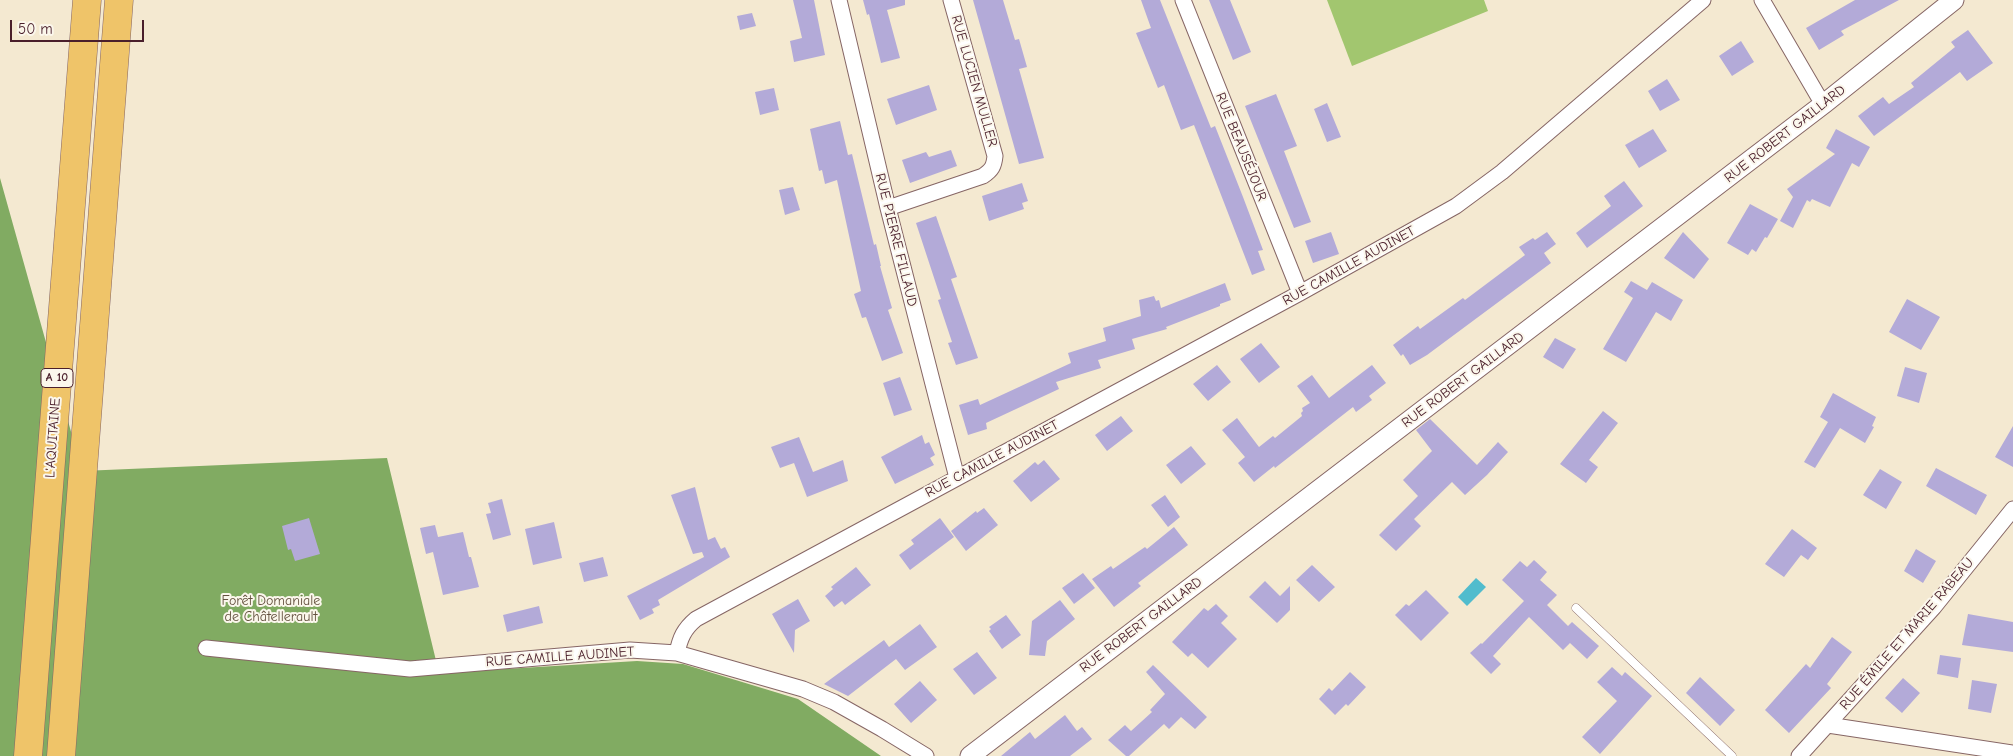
<!DOCTYPE html>
<html>
<head>
<meta charset="utf-8">
<style>
  body { margin:0 }
  #map { position:relative; width:2013px; height:756px; overflow:hidden; background:#f4e9d1; font-family:"Comic Neue",sans-serif }
  canvas { display:block }
  .scale { position:absolute; left:10px; top:20px; width:134px; height:22px; box-sizing:border-box; border:2px solid #4a1f2b; border-top:0; padding-left:6px; font-size:15px; line-height:18px; white-space:nowrap; color:#4a1f2b; -webkit-text-stroke:4px #fbf7ec; paint-order:stroke }
</style>
</head>
<body>
<div id="map">
<canvas width="2013" height="756"></canvas>
<div class="scale">50 m</div>
</div>
<script>
const ctx = document.querySelector('canvas').getContext('2d');
ctx.lineJoin = 'round';
function paint(path, color) { ctx.fillStyle = color; ctx.fill(path, 'evenodd'); }
function trace(path, color, width, dash) { ctx.strokeStyle = color; ctx.lineWidth = width; ctx.lineCap = dash ? 'butt' : 'round'; ctx.setLineDash(dash || []); ctx.stroke(path); }
function write(font, color, halo, rows, align = 'center') {
  ctx.font = font + ' "Comic Neue",sans-serif'; ctx.lineWidth = 4; ctx.setLineDash([]); ctx.textBaseline = 'middle'; ctx.strokeStyle = halo; ctx.fillStyle = color; for (const [text, x, y, turn = 0] of rows) {
    ctx.save(); ctx.translate(x, y); ctx.rotate((+turn || 0) * Math.PI / 180); ctx.textAlign = isNaN(turn) ? turn : align; if (halo) ctx.strokeText(text, 0, 0); ctx.fillText(text, 0, 0); ctx.restore();
  }
}
paint(new Path2D(`
  M1327,0H1484L1488,11L1352,66Z`), '#a2c66f');
paint(new Path2D(`
  M0,178L82,471L387,458L439,673L637,661L683,664L798,699L881,756H0Z`), '#81ab62');
paint(new Path2D(`
  M1476,578L1486,587L1467,606L1458,597Z`), '#51bccd');
paint(new Path2D(`
  M793,0H814L825,55L794,62L790,41L802,38Z
  M863,0H905V5L887,10L900,58L881,63L869,14L867,15Z
  M973,0H1003L1015,40L1019,39L1027,67L1019,69L1044,158L1019,164Z
  M1141,0H1160L1211,128L1215,126L1243,197L1263,250L1258,251L1265,270L1252,275L1194,125L1181,130L1164,85L1158,88L1136,33L1151,28Z
  M1209,0H1230L1251,52L1233,60Z
  M1855,0H1899L1841,31L1844,35L1819,50L1806,28Z
  M752,13L756,26L740,30L737,16Z
  M1968,30L1993,63L1967,81L1960,72L1874,136L1858,116L1883,97L1889,104L1914,87L1911,83L1955,47L1951,42Z
  M1741,41L1754,62L1732,76L1719,56Z
  M1667,79L1680,100L1660,111L1648,91Z
  M929,85L937,110L896,125L887,99Z
  M774,88L779,110L760,115L755,92Z
  M1276,94L1297,146L1284,151L1311,222L1294,228L1245,106Z
  M1327,103L1341,137L1327,142L1314,109Z
  M840,121L848,155L852,154L874,245L876,244L881,266H880L892,308L888,310L903,353L882,361L866,317L862,318L854,294L861,291L837,180L825,184L822,170L819,171L810,129Z
  M1653,129L1667,151L1639,168L1625,145Z
  M1836,129L1870,147L1859,167L1852,163L1830,207L1812,199L1810,202L1807,200L1793,228L1780,221L1793,197L1787,189L1835,154L1826,148Z
  M951,150L957,166L910,183L902,160L926,152L929,157Z
  M1624,181L1643,206L1587,248L1576,233L1611,206L1604,196Z
  M1022,183L1028,201L1022,203L1024,209L989,221L982,196Z
  M793,187L800,210L785,215L779,190Z
  M1750,204L1778,219L1767,238L1765,237L1756,252L1752,249L1748,255L1727,243Z
  M936,216L957,277L951,279L978,358L956,365L948,343L952,342L938,300L941,299L916,223Z
  M1331,232L1339,254L1313,263L1305,241Z
  M1547,232L1556,244L1544,253L1551,263L1427,355L1410,365L1403,354L1401,356L1393,345L1418,326L1420,329L1463,298L1465,300L1525,255L1519,247L1533,238L1535,240Z
  M1683,232L1709,259L1694,279L1664,258Z
  M1631,281L1647,290L1652,282L1683,300L1671,321L1656,312L1626,362L1603,349L1633,298L1624,292Z
  M1225,283L1231,300L1220,304V306L1166,327L1167,329L1132,339L1135,349L1098,360L1101,368L1056,382L1059,389L986,423L987,429L968,435L959,405L978,399L980,405L1071,363L1068,353L1106,341L1103,328L1141,316L1139,300L1154,296L1156,301L1159,300L1161,308Z
  M1907,299L1940,317L1921,350L1889,332Z
  M1555,338L1576,349L1563,369L1543,357Z
  M1261,343L1280,367L1259,383L1240,359Z
  M1217,365L1231,382L1208,401L1193,384Z
  M1372,365L1386,383L1369,396L1372,400L1356,412L1353,407L1275,468L1274,466L1254,482L1238,463L1245,457L1222,430L1237,418L1259,447L1273,436L1275,438L1302,416L1301,413L1303,411L1302,408L1310,403L1297,386L1312,375L1329,398Z
  M1905,367L1927,373L1919,403L1897,396Z
  M900,377L912,410L894,416L883,383Z
  M1833,393L1876,417L1872,426L1874,427L1865,443L1840,428L1815,468L1804,462L1828,422L1820,417Z
  M1603,411L1618,423L1589,460L1598,467L1586,483L1560,464Z
  M1121,416L1133,431L1107,451L1095,435Z
  M1430,419L1477,465L1498,442L1508,452L1487,475L1465,495L1452,482L1414,519L1421,526L1396,551L1379,535L1418,496L1403,480L1432,451L1416,430Z
  M2013,426V467L1995,457Z
  M922,435L925,444L929,442L935,455L930,458L934,465L895,484L881,457Z
  M799,437L813,472L843,460L848,481L807,497L794,463L780,468L771,447Z
  M1191,446L1206,464L1181,484L1166,465Z
  M1044,460L1060,479L1031,502L1013,481L1035,462L1038,465Z
  M1936,468L1987,495L1976,515L1926,486Z
  M1880,469L1902,482L1886,509L1863,495Z
  M695,487L708,540L715,537L721,549L725,547L730,557L658,600L660,605L652,609L654,613L640,620L627,596L704,557L702,552L693,554L671,495Z
  M1165,495L1180,517L1168,527L1151,505Z
  M502,499L511,535L493,540L486,514L491,513L488,503Z
  M984,508L998,525L966,551L951,531L976,511L977,513Z
  M309,518L320,554L295,561L291,549L288,550L282,526Z
  M940,518L954,537L910,570L899,555L914,544L911,540Z
  M554,522L562,558L533,565L525,529Z
  M435,525L438,537L463,532L469,557H471L479,587L443,595L433,552L426,554L420,528Z
  M1174,527L1188,545L1138,583L1141,586L1114,607L1092,579L1111,566L1113,569L1145,547L1147,549Z
  M1792,529L1817,548L1808,560L1801,555L1784,577L1765,564Z
  M1916,549L1936,561L1923,583L1904,571Z
  M603,557L608,576L584,582L579,563Z
  M1534,560L1547,572L1540,580L1557,595L1547,605L1568,626L1572,622L1599,646L1587,659L1570,643L1563,650L1529,617L1493,656L1501,664L1491,674L1470,653L1481,643L1482,644L1524,601L1502,580L1520,561L1527,567Z
  M1312,565L1335,587L1319,602L1296,580Z
  M856,567L871,585L845,605L842,601L834,607L825,596L833,589L831,587Z
  M1083,573L1095,588L1074,604L1062,588Z
  M1265,581L1280,596L1290,586V610L1277,623L1249,597Z
  M1426,590L1449,613L1421,641L1395,615L1406,604L1409,606Z
  M798,599L810,621L795,630L794,653L772,614Z
  M1060,600L1075,619L1047,641L1045,656L1029,655L1032,621Z
  M1216,604L1228,616L1221,623L1237,639L1208,668L1192,653L1188,657L1172,642L1204,608L1208,611Z
  M539,606L543,623L507,632L503,615Z
  M1968,614L2013,622V652L1962,645Z
  M1006,615L1021,635L1002,649L989,631L991,629L989,627Z
  M920,624L937,647L905,670L896,659L848,696L824,684L884,640L889,647Z
  M1832,637L1852,652L1827,684L1831,688L1789,733L1765,710L1806,664L1810,668Z
  M977,652L997,678L974,695L953,669Z
  M1940,655L1961,658L1958,678L1937,674Z
  M1153,665L1207,717L1195,729L1181,717L1169,729L1164,724L1129,756H1126L1108,740L1125,725L1131,731L1152,712L1150,710L1165,694L1146,672Z
  M1612,667L1622,676L1625,672L1652,696L1600,754L1582,737L1617,701L1597,682Z
  M1350,672L1366,687L1348,706L1346,704L1335,715L1319,699L1329,688L1332,691Z
  M1700,677L1735,710L1720,726L1686,693Z
  M1903,678L1920,693L1902,713L1885,698Z
  M1972,680L1997,684L1991,713L1968,709Z
  M920,681L937,700L911,723L894,704Z
  M1065,715L1077,731L1082,727L1092,739L1070,756H1001L1030,732L1035,739Z`), '#b3aad8');
const service = new Path2D(`
  M1576,608L1732,756`);
const minor = new Path2D(`
  M839,0L888,208L957,478
  M1183,0L1300,293
  M1762,0L1818,96L1825,103
  M888,208L983,176C992,170 994,166 995,156L951,0
  M206,648L410,669L630,650L677,653L803,689L834,702L882,729L926,756
  M677,653C680,638 684,629 696,619L1300,293L1456,206L1502,172L1703,0
  M1828,725L2013,753
  M1799,756L1934,607L2013,509`);
const tertiary = new Path2D(`
  M970,756L1825,103L1954,0`);
const motorway = new Path2D(`
  M28,756L87,0
  M61,756L119,0`);
trace(service, '#866665', 9);
trace(minor, '#866665', 17);
trace(tertiary, '#866665', 21);
trace(motorway, '#866665', 29);
trace(service, '#fff', 8);
trace(minor, '#fff', 15);
trace(tertiary, '#fff', 19);
trace(motorway, '#efc469', 28);
for (const [x, y, w] of [
  [57,378,32]
]) { const box = new Path2D(); box.roundRect(x - w / 2, y - 9.5, w, 19, 4); ctx.fillStyle = '#fbf7ec'; ctx.fill(box); trace(box, '#4a1f2b', 1); }
write('bold 12px', '#4a1f2b', null, [
  ["A 10",57,378]
]);
write('14px', '#4a1f2b', '#fbf7ec', [
  ["RUE LUCIEN MULLER",974,81,74],
  ["RUE ROBERT GAILLARD",1785,134,-38],
  ["RUE BEAUSÉJOUR",1241,147,68],
  ["RUE PIERRE FILLAUD",896,240,76],
  ["RUE CAMILLE AUDINET",1349,266,-29],
  ["RUE ROBERT GAILLARD",1463,380,-37],
  ["L'AQUITAINE",53,438,-86],
  ["RUE CAMILLE AUDINET",992,459,-28],
  ["RUE ROBERT GAILLARD",1141,625,-37],
  ["RUE ÉMILE ET MARIE RABEAU",1907,634,-49],
  ["RUE CAMILLE AUDINET",560,657,-4]
]);
write('14px', '#64513f', '#fbf7ec', [
  ["Forêt Domaniale",271,601],
  ["de Châtellerault",271,617]
]);
</script>
</body>
</html>
